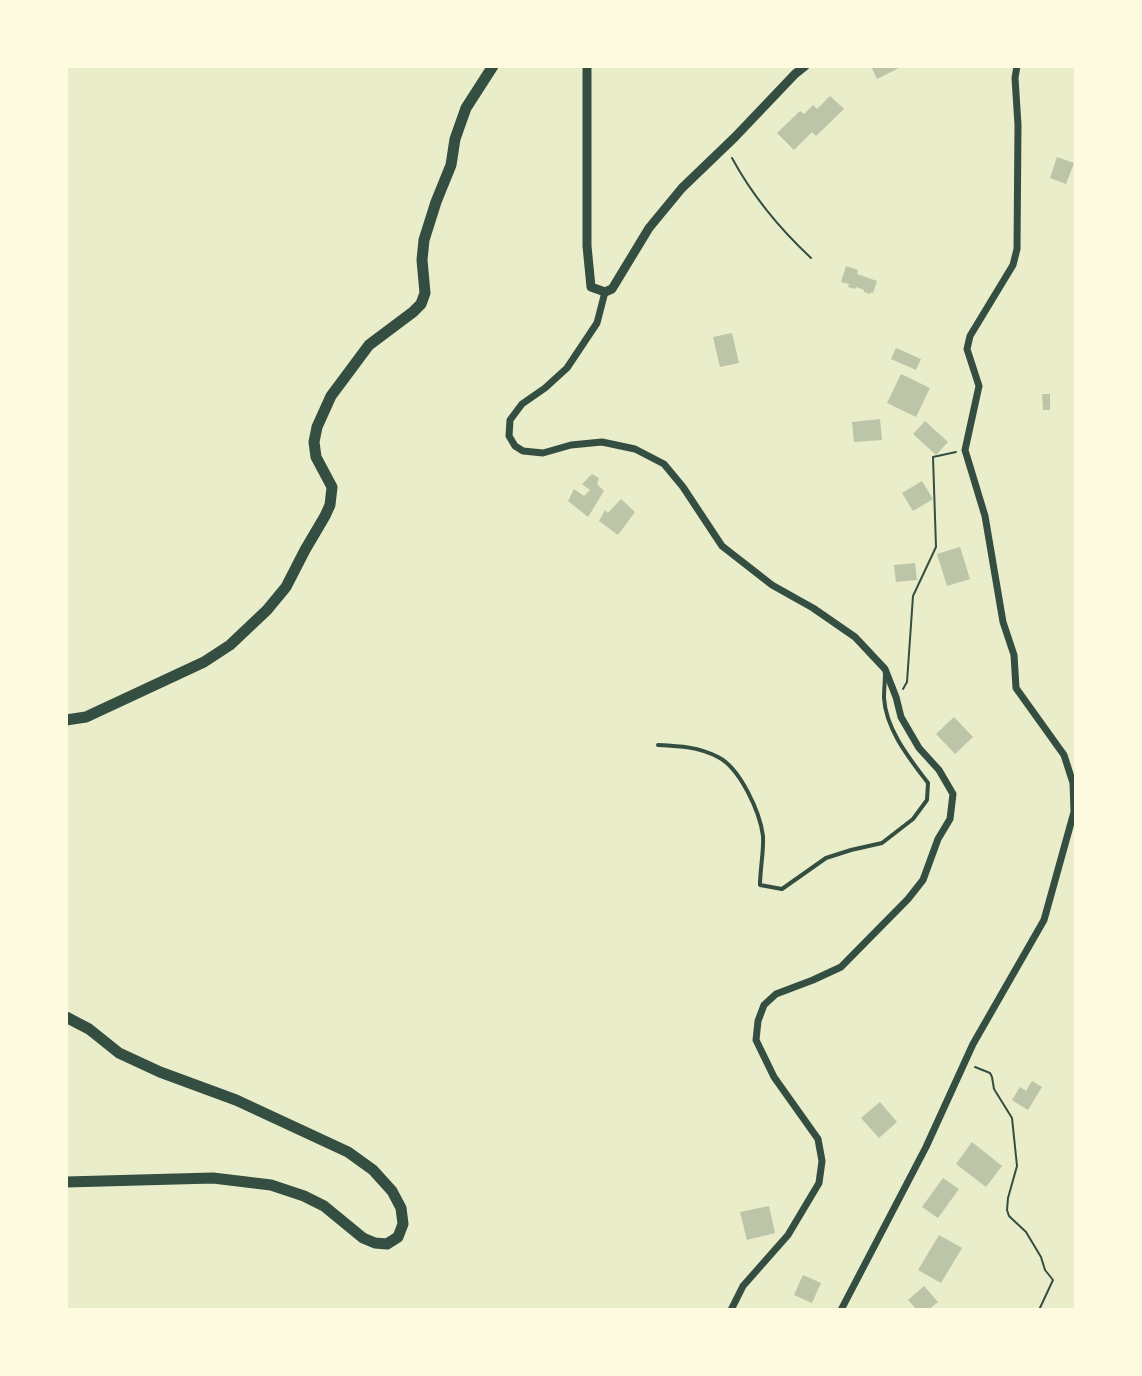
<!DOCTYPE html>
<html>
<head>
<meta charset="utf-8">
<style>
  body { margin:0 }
  #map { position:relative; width:1142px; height:1376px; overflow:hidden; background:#e9edc9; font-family:"Fira Sans",sans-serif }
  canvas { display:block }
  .frame { position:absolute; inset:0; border:68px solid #fefae0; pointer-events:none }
</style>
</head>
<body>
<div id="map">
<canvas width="1142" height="1376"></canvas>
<div class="frame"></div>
</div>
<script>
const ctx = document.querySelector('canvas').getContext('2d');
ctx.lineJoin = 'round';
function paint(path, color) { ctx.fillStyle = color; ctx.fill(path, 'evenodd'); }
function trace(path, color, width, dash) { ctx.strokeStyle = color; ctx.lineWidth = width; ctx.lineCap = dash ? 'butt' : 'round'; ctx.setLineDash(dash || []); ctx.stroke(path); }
paint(new Path2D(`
  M871,66H903L877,79Z
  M830,96L844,109L816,136L812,132L794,150L777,133L800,111L804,114L813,105L817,109Z
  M1057,157L1074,163L1066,184L1050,178Z
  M846,266L858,270L857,274L877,281L873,293L871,292L870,294L864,292V290L856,287L855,289L848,287L849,284L841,282Z
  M732,333L739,363L720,367L713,337Z
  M896,348L921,359L916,370L891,359Z
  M901,374L930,388L916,417L887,403Z
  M1042,394H1050V410H1043Z
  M880,419L882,440L854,442L852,422Z
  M925,421L948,442L936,455L913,434Z
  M592,474L599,478L597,484L604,491L588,517L568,501L574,489L584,496L590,490L582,484Z
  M922,481L933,499L913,511L902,493Z
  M621,499L635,512L618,535L599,521L605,510L608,513Z
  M960,547L970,579L947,586L937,554Z
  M915,563L917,580L896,582L894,565Z
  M954,717L973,737L955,754L936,734Z
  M1032,1081L1042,1087L1028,1110L1012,1100L1020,1087L1026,1091Z
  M880,1102L897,1122L879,1138L861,1118Z
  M972,1142L1002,1166L986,1187L956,1164Z
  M943,1178L959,1189L938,1218L922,1207Z
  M769,1206L775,1233L747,1240L740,1212Z
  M939,1235L962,1248L941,1283L918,1270Z
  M803,1275L821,1283L812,1303L794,1295Z
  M924,1286L938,1302L928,1310H917L908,1300Z`), '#bcc5a7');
trace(new Path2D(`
  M732,158C752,195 780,229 811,258
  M903,689L907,682L913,596L936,547L933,457L956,452
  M975,1067L990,1073L992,1077L994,1089L1012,1118L1017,1166L1008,1198L1007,1210L1009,1216L1026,1232L1041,1257L1045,1270L1053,1280L1039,1310`), '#344e41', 2);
trace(new Path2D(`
  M658,745C680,746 699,747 718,757C740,768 760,812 763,836C764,850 760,870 760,885L782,889L826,858L851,850L882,843L913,819L927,800L928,783C910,759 886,730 884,698C884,690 885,681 885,672`), '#344e41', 4);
trace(new Path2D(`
  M605,292L597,323L567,368L545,388L522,404L510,420L509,436L515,446L523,451L543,453L571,445L602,442L635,449L664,464L683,487L722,546L772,585L813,608L855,637L885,669L896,697L901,717L919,748L939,770L953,794L950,819L938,839L923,880L908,899L841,967L813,980L776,994L764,1005L758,1021L756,1040L774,1077L818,1139L822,1161L819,1183L788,1235L743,1286L731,1310
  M841,1310L926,1147L973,1044L1044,920L1074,812L1073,783L1064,755L1016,688L1014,655L1003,622L985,516L965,450L979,386L967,349L970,336L1013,265L1017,249L1018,125L1015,78L1017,66`), '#344e41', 7);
trace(new Path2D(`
  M587,66V246L591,287L605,292L612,289L649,228L682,188L735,137L795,74L805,66`), '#344e41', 9);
trace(new Path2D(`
  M66,720L86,717L204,662L230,645L267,610L286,587L305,550L325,516L330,505L332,487L316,457L314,442L317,427L331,396L369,345L413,312L421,304L425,293L422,260L424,240L436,202L451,165L455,139L466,108L493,66
  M66,1017L89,1029L119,1053L160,1072L236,1100L348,1152L373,1170L392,1191L401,1208L403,1224L398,1237L387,1244L375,1243L363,1238L324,1206L304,1196L271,1185L213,1178L66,1182`), '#344e41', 11);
</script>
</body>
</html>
